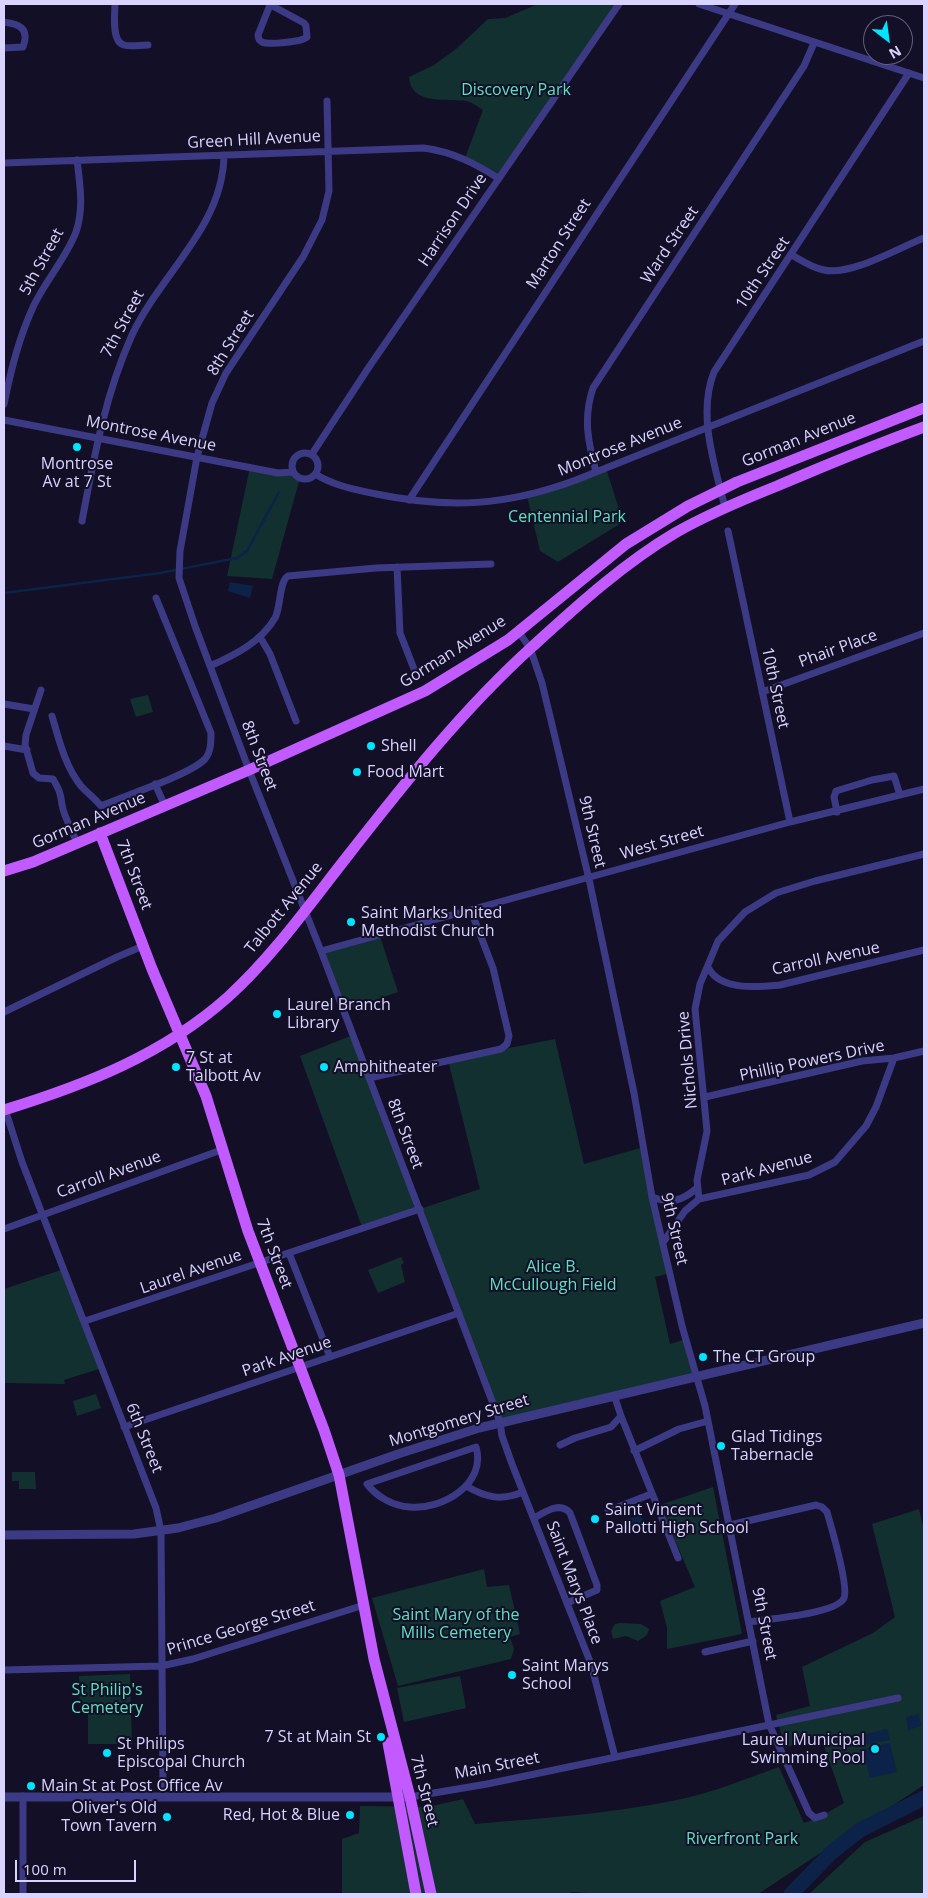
<!DOCTYPE html>
<html>
<head>
<meta charset="utf-8">
<style>
  body { margin:0 }
  #map { position:relative; width:928px; height:1898px; overflow:hidden; background:#130f26; font-family:"Open Sans",sans-serif }
  canvas { display:block }
  .frame { position:absolute; inset:0; border:5px solid #d9d4ff; pointer-events:none }
  .north { position:absolute; left:863px; top:15px; width:50px; height:50px; box-sizing:border-box; background:#130f26; border:1px solid #625e7d; border-radius:50%; rotate:150deg; font-size:14px; font-weight:700; line-height:20px; text-align:center; color:#d9d4ff }
  .north::after { content:''; display:block; margin:auto; width:18px; height:22px; background:#00e5ff; clip-path:polygon(50% 0,100% 100%,50% 72%,0 100%) }
  .scale { position:absolute; left:15px; top:1860px; width:121px; height:22px; box-sizing:border-box; border:2px solid #d9d4ff; border-top:0; padding-left:6px; font-size:15px; line-height:18px; white-space:nowrap; color:#d9d4ff; -webkit-text-stroke:4px #130f26; paint-order:stroke }
</style>
</head>
<body>
<div id="map">
<canvas width="928" height="1898"></canvas>
<div class="frame"></div>
<div class="north">N</div>
<div class="scale">100 m</div>
</div>
<script>
const ctx = document.querySelector('canvas').getContext('2d');
ctx.lineJoin = 'round';
function paint(path, color) { ctx.fillStyle = color; ctx.fill(path, 'evenodd'); }
function trace(path, color, width, dash) { ctx.strokeStyle = color; ctx.lineWidth = width; ctx.lineCap = dash ? 'butt' : 'round'; ctx.setLineDash(dash || []); ctx.stroke(path); }
function write(font, color, halo, rows, align = 'center') {
  ctx.font = font + ' "Open Sans",sans-serif'; ctx.lineWidth = 4; ctx.setLineDash([]); ctx.textBaseline = 'middle'; ctx.strokeStyle = halo; ctx.fillStyle = color; for (const [text, x, y, turn = 0] of rows) {
    ctx.save(); ctx.translate(x, y); ctx.rotate((+turn || 0) * Math.PI / 180); ctx.textAlign = isNaN(turn) ? turn : align; if (halo) ctx.strokeText(text, 0, 0); ctx.fillText(text, 0, 0); ctx.restore();
  }
}
paint(new Path2D(`
  M538,4H619L498,178L465,158L483,110C478,107 472,102 466,101C446,98 411,106 409,77L434,65L456,49L488,19L505,18Z
  M250,467L293,472L300,478L272,579L227,576Z
  M606,468L623,522L558,562L540,551L527,496Z
  M148,695L153,712L136,717L130,699Z
  M380,936L398,992L344,1011L321,951Z
  M353,1035L420,1209L480,1189L448,1060L555,1039L584,1164L644,1147L670,1273L655,1277L670,1344L686,1339L697,1377L500,1422L420,1209L362,1227L300,1056Z
  M401,1257L404,1263L401,1265L405,1282L378,1293L368,1270Z
  M64,1269L102,1368L64,1380L65,1384L4,1383V1289Z
  M96,1394L101,1408L77,1416L73,1401Z
  M12,1472H35L36,1489H19V1481H12Z
  M713,1487L742,1634L667,1649V1628L660,1601L695,1587L660,1505Z
  M919,1509L924,1530V1785L758,1894H606L572,1892L568,1894H342V1839L359,1833L360,1806L428,1807L463,1799L475,1824C542,1818 610,1814 677,1800C712,1793 745,1779 779,1767L804,1823L818,1818L844,1803L820,1735L785,1748L776,1715L810,1706L802,1667L873,1633L895,1617L872,1524Z
  M484,1569L487,1587L509,1585L520,1634L510,1637L514,1649L511,1659L398,1686L372,1598Z
  M620,1623L641,1624L649,1629L647,1635L638,1641L626,1636L613,1639L611,1631L615,1624Z
  M130,1674L132,1744H88V1713H80L79,1676Z
  M460,1676L466,1708L404,1722L397,1688Z
  M924,1816V1894H809L865,1842Z`), '#12302f');
paint(new Path2D(`
  M230,582L253,586L250,598L228,591Z
  M640,1514L646,1527L639,1529L638,1527L624,1532L620,1522Z
  M919,1714L921,1726L908,1730L906,1717Z
  M887,1729L890,1740L863,1745L861,1735Z
  M890,1743L897,1772L870,1778L867,1765L864,1762L866,1761L864,1749Z`), '#0c2248');
trace(new Path2D(`
  M4,593L160,573L237,558L247,551L279,492`), '#0c2248', 2.5);
trace(new Path2D(`
  M791,1894L832,1852L860,1830L924,1798`), '#0c2248', 15);
trace(new Path2D(`
  M115,4C115,13 111,42 124,45C131,47 140,45 148,45
  M269,4L304,23L306,26L307,37C302,42 268,45 262,42C258,40 259,39 258,35L270,5
  M699,4L924,78
  M4,22C19,24 30,28 23,47L4,48
  M327,101L329,191L322,220L303,257L226,373L212,403L197,457L180,551L179,578L195,626L249,770L321,951L500,1422L502,1436L512,1464L591,1664L615,1757
  M4,163L424,148C453,152 474,163 498,178
  M792,255C802,261 812,268 824,270C851,276 898,248 924,238
  M4,404C11,370 19,337 34,305C46,280 66,258 76,232C84,209 80,184 77,160
  M4,420L278,473L293,472
  M292 466a13 13 0 1 1 26 0a13 13 0 1 1-26 0Z
  M312,454L369,367L619,4
  M596,472C588,442 583,418 593,388L804,66L814,43
  M315,474C335,486 353,489 376,494C449,509 506,506 576,480L924,341
  M409,500L735,4
  M725,508C715,465 697,415 714,372L909,73
  M82,521C94,457 105,395 132,335C161,273 223,227 224,155
  M728,531L790,822
  M397,567L400,633L414,669
  M518,631L530,648L542,683L589,879L634,1093L652,1197L682,1326L705,1406L769,1724L809,1813L815,1818L824,1815
  M260,637L270,654L296,721
  M210,666C235,655 261,642 275,618C281,607 279,581 288,576L376,568L491,564
  M41,690L26,735L25,745L33,773L39,778L53,779C59,789 61,794 62,805C64,817 73,832 77,843
  M762,692L924,633
  M4,704L34,709
  M52,716C59,740 65,766 81,786C87,793 95,798 101,806C123,796 190,775 205,759C211,752 211,742 211,733L156,598
  M4,746L27,750
  M155,784L165,806
  M837,812L834,797L836,791L872,780L894,776L900,795
  M321,951L790,822L924,789
  M709,969C722,991 758,987 780,985L924,950
  M4,1012L117,957L143,946
  M369,1078L501,1049L507,1044L509,1036L493,968L471,911
  M705,1097L862,1061L894,1058L924,1051
  M5,1109L22,1162L156,1508L161,1531L163,1795
  M652,1197C671,1204 682,1201 697,1188
  M699,1199L697,1180L707,1131L695,1009L700,984L718,941L745,912L776,893L815,881L924,854
  M4,1229L224,1149
  M664,1241L685,1211L699,1199L809,1175L835,1162L866,1126L876,1107L894,1058
  M289,1253L330,1357
  M85,1321L420,1209
  M621,1416L678,1558
  M124,1427L459,1313
  M560,1445L575,1438L611,1427L621,1416L614,1395
  M476,1447C487,1484 442,1510 410,1507C393,1506 377,1497 367,1484Z
  M634,1451L679,1429L708,1421
  M466,1486C487,1498 501,1501 523,1492
  M608,1511L651,1494
  M534,1518C545,1512 560,1501 570,1513L597,1585V1590L567,1603
  M730,1525L816,1505L822,1507L827,1512C831,1526 849,1586 844,1598C837,1614 767,1619 749,1622
  M705,1652L753,1641
  M4,1670L161,1666L193,1659L364,1605
  M23,1796V1894
  M410,1797L487,1784L898,1698`), '#3d3a85', 7);
trace(new Path2D(`
  M4,1535L134,1534L178,1528L216,1518L398,1454L479,1428L924,1323
  M4,1797H403`), '#3d3a85', 9);
trace(new Path2D(`
  M100,833L152,969L206,1096L248,1231L324,1430L339,1475L374,1659L410,1797L431,1894
  M4,871L33,862L249,770L425,691L508,640L626,544L688,506L737,482L924,408
  M4,1110C85,1085 163,1055 228,997C273,956 309,905 346,858C403,785 463,709 533,646C577,606 624,563 675,533C708,514 742,500 777,486C826,465 875,445 924,427
  M388,1743L416,1894`), '#c25bff', 11);
for (const [x, y, r, color] of [
  [77,447,5,"#00e5ff"],
  [371,746,5,"#00e5ff"],
  [357,772,5,"#00e5ff"],
  [351,922,5,"#00e5ff"],
  [277,1014,5,"#00e5ff"],
  [176,1067,5,"#00e5ff"],
  [324,1067,5,"#00e5ff"],
  [703,1357,5,"#00e5ff"],
  [721,1446,5,"#00e5ff"],
  [595,1519,5,"#00e5ff"],
  [512,1675,5,"#00e5ff"],
  [381,1737,5,"#00e5ff"],
  [875,1749,5,"#00e5ff"],
  [107,1753,5,"#00e5ff"],
  [31,1786,5,"#00e5ff"],
  [350,1815,5,"#00e5ff"],
  [167,1817,5,"#00e5ff"]
]) { const dot = new Path2D(); dot.arc(x, y, r, 0, 2 * Math.PI); ctx.fillStyle = color; ctx.fill(dot); trace(dot, '#130f26', 2); }
write('16px', '#5fe0c0', '#130f26', [
  ["Discovery Park",516,90],
  ["Centennial Park",567,517],
  ["Alice B.",553,1267],
  ["McCullough Field",553,1285],
  ["Saint Mary of the",456,1615],
  ["Mills Cemetery",456,1633],
  ["St Philip's",107,1690],
  ["Cemetery",107,1708],
  ["Riverfront Park",742,1839]
]);
write('16px', '#d9d4ff', '#130f26', [
  ["Green Hill Avenue",254,140,-3],
  ["Harrison Drive",453,220,-56],
  ["Marton Street",559,244,-57],
  ["Ward Street",670,245,-56],
  ["5th Street",42,262,-61],
  ["10th Street",763,273,-56],
  ["7th Street",123,324,-62],
  ["8th Street",231,343,-58],
  ["Montrose Avenue",151,434,11],
  ["Gorman Avenue",799,440,-22],
  ["Montrose Avenue",620,447,-22],
  ["Phair Place",838,649,-20],
  ["Gorman Avenue",453,652,-32],
  ["10th Street",775,688,78],
  ["8th Street",259,756,69],
  ["Gorman Avenue",89,821,-23],
  ["9th Street",592,832,77],
  ["West Street",662,843,-16],
  ["7th Street",134,875,69],
  ["Talbott Avenue",284,908,-51],
  ["Carroll Avenue",826,959,-12],
  ["Nichols Drive",688,1060,-95],
  ["Phillip Powers Drive",812,1061,-12],
  ["8th Street",405,1134,69],
  ["Park Avenue",767,1169,-15],
  ["Carroll Avenue",109,1175,-20],
  ["9th Street",674,1229,77],
  ["7th Street",274,1254,69],
  ["Laurel Avenue",191,1272,-19],
  ["Park Avenue",287,1357,-19],
  ["Montgomery Street",459,1421,-17],
  ["6th Street",144,1438,68],
  ["Saint Marys Place",574,1583,69],
  ["9th Street",764,1624,79],
  ["Prince George Street",241,1628,-17],
  ["Main Street",497,1766,-11],
  ["7th Street",424,1791,76]
]);
write('16px', '#d9d4ff', '#130f26', [
  ["Montrose",77,464,"center"],
  ["Av at 7 St",77,482,"center"],
  ["Shell",381,746],
  ["Food Mart",367,772],
  ["Saint Marks United",361,913],
  ["Methodist Church",361,931],
  ["Laurel Branch",287,1005],
  ["Library",287,1023],
  ["7 St at",186,1058],
  ["Talbott Av",186,1076],
  ["Amphitheater",334,1067],
  ["The CT Group",713,1357],
  ["Glad Tidings",731,1437],
  ["Tabernacle",731,1455],
  ["Saint Vincent",605,1510],
  ["Pallotti High School",605,1528],
  ["Saint Marys",522,1666],
  ["School",522,1684],
  ["7 St at Main St",371,1737,"right"],
  ["Laurel Municipal",865,1740,"right"],
  ["Swimming Pool",865,1758,"right"],
  ["St Philips",117,1744],
  ["Episcopal Church",117,1762],
  ["Main St at Post Office Av",41,1786],
  ["Oliver's Old",157,1808,"right"],
  ["Town Tavern",157,1826,"right"],
  ["Red, Hot & Blue",340,1815,"right"]
], 'left');
</script>
</body>
</html>
